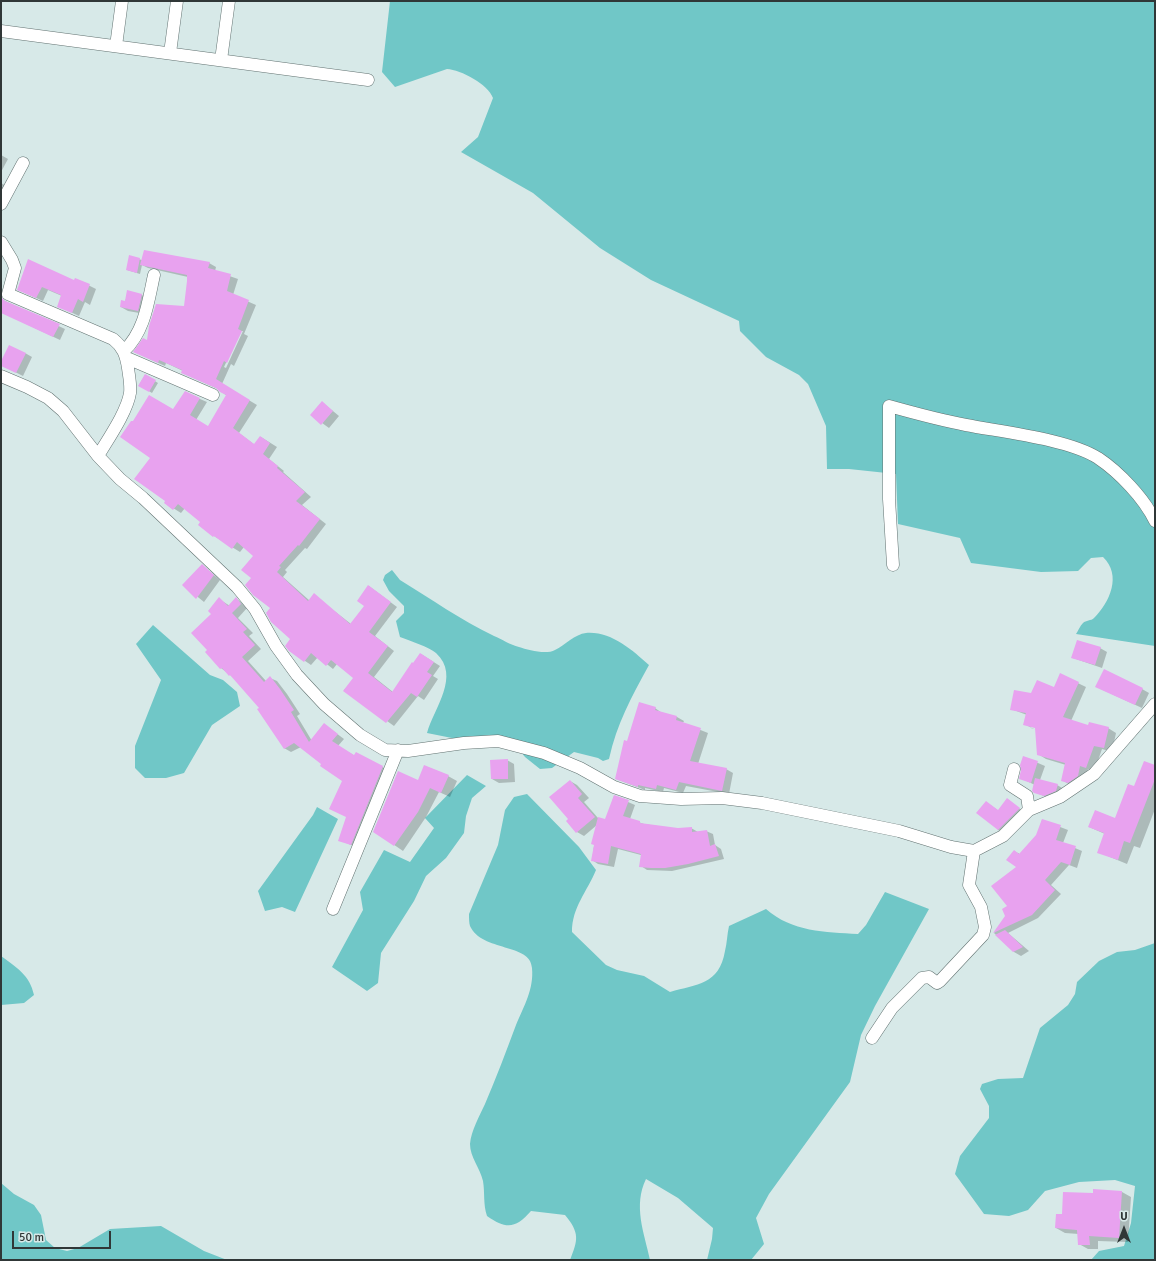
<!DOCTYPE html>
<html>
<head>
<meta charset="utf-8">
<style>
  body { margin:0 }
  #map { position:relative; width:1156px; height:1261px; overflow:hidden; background:#d7e9e8; font-family:Signika,sans-serif }
  canvas { display:block }
  .frame { position:absolute; inset:0; border:2px solid #303737; pointer-events:none }
  .north { position:absolute; left:1104px; top:1209px; width:40px; height:40px; -webkit-text-stroke:3px #d7e9e8; paint-order:stroke; rotate:0deg; font-size:11px; font-weight:700; line-height:16px; text-align:center; color:#303737 }
  .north::after { content:''; display:block; margin:auto; width:14px; height:18px; background:#303737; clip-path:polygon(50% 0,100% 100%,50% 72%,0 100%) }
  .scale { position:absolute; left:12px; top:1231px; width:99px; height:18px; box-sizing:border-box; border:2px solid #303737; border-top:0; padding-left:5px; font-size:12px; line-height:14px; white-space:nowrap; color:#303737; -webkit-text-stroke:3px #d7e9e8; paint-order:stroke }
</style>
</head>
<body>
<div id="map">
<canvas width="1156" height="1261"></canvas>
<div class="frame"></div>
<div class="north">U</div>
<div class="scale">50 m</div>
</div>
<script>
const ctx = document.querySelector('canvas').getContext('2d');
ctx.lineJoin = 'round';
function paint(path, color) { ctx.fillStyle = color; ctx.fill(path, 'evenodd'); }
function trace(path, color, width, dash) { ctx.strokeStyle = color; ctx.lineWidth = width; ctx.lineCap = dash ? 'butt' : 'round'; ctx.setLineDash(dash || []); ctx.stroke(path); }
paint(new Path2D(`
  M390,1H1155V646L1076,634C1078,631 1080,626 1083,623C1086,620 1091,621 1094,618C1110,602 1122,575 1103,557L1091,558L1078,571L1041,572L971,563L960,538L898,524L896,474L849,469H827L826,426L808,384L799,375L766,357L740,331L739,321L651,280L600,248L533,193L461,152L478,137L493,98C488,84 461,70 447,69L395,87L382,72Z
  M392,570L400,580C431,599 461,620 494,636C502,639 510,645 519,647C528,650 546,655 555,650C565,645 575,634 586,633C611,631 632,650 649,665C631,698 617,723 609,759L603,761L598,758L574,752L552,768L540,769L525,757L513,742L507,740L452,738L427,733C434,708 461,676 436,653C429,647 410,641 400,637L396,621L404,613V606L389,591L383,580L385,575Z
  M153,625L210,675L223,680L237,692L240,706L212,725L184,773L166,778H145L135,768V746L161,680L136,644Z
  M467,775L486,786L472,798L466,816L464,833L446,858L426,876L414,901L381,953L378,983L367,991L332,967L363,910L360,892L384,850L410,862L434,828L425,818Z
  M527,794L579,847L596,870C587,892 572,907 572,932L606,965L617,970L644,976L670,992C697,984 719,985 725,951C727,943 727,935 729,926L766,909C792,932 825,932 858,934L866,925L885,892L929,909L875,1006L861,1035L850,1082L769,1194L756,1218L764,1244L751,1260H707L712,1239L713,1228L678,1198L646,1179C633,1206 644,1232 650,1260H570C578,1240 580,1233 565,1215L531,1211C516,1228 507,1230 487,1216C483,1204 485,1193 483,1181C480,1168 470,1157 470,1144C471,1131 480,1115 485,1104C496,1078 506,1052 516,1025C524,1006 534,989 532,968C531,943 482,952 470,926C469,923 469,918 469,914L498,845L505,810L514,797Z
  M317,807L338,819L295,912L282,907L265,911L258,891L313,815Z
  M1155,943V1260H1091L1099,1251L1124,1246L1131,1223L1135,1186L1115,1180L1079,1182L1045,1191L1028,1210L1009,1216L984,1214L955,1174L960,1156L989,1118V1106L980,1089L982,1084L998,1079L1023,1078L1040,1028L1068,1005L1075,994L1077,982L1099,961L1117,952L1135,950Z
  M1,956C16,967 30,975 34,995L24,1003L1,1005Z
  M1,1183L14,1194L34,1205L41,1215L46,1240L55,1248L67,1251L78,1248L110,1229L161,1226L204,1251L227,1260H1Z`), '#70c7c7');
paint(new Path2D(`
  M1,155L8,159L1,172Z
  M1,183L10,188L1,204Z
  M130,257L142,260L209,263L216,267L215,271L238,279L233,295L256,305L244,334L248,336L234,366L231,364L222,384L257,405L239,433L255,445L261,437L277,447L269,459L284,471L283,472L311,497L302,505L326,524L307,549L305,548L285,570L287,572L283,577L310,601L314,595L351,624L366,606L369,586L397,607L375,636L394,651L374,677L393,692L421,654L440,666L433,676L438,679L424,700L418,696L394,726L344,690L355,678L337,664L333,669L318,657L311,665L289,650L291,639L253,578L254,556L244,547L240,552L214,536L199,525L202,522L185,508L181,513L165,503L167,501L152,457L174,411L185,392L200,399L207,402L196,420L208,428L227,396L218,389L189,376L182,372L183,371L166,363L165,366L134,352L185,307L188,277L148,268L142,265L140,274L130,271L127,270ZM241,331H243L226,368L224,367Z
  M28,261L75,282L76,279L96,289L90,305L85,302L79,316L58,306L62,296L48,290L43,301L25,293Z
  M128,291L142,295L149,299L145,314L128,311L121,307L125,302Z
  M3,300L65,329L60,340L1,312Z
  M25,353L32,357L23,376L1,365V363Z
  M145,375L158,383L152,393L139,385Z
  M322,402L339,416L329,428L311,415Z
  M202,565L220,580L204,602L183,585Z
  M236,598L247,608L238,618L253,633L249,636L261,649L248,661L266,681L270,678L277,681L287,694L300,714L297,716L312,741L324,724L344,739L338,746L355,756L357,754L390,771L358,848L339,840L347,817L344,780L301,747L291,752L284,748L260,708L234,678L221,668L209,650L213,614L219,599L230,606Z
  M1100,648L1107,652L1102,668L1073,658Z
  M1061,675L1086,687L1071,721L1089,726L1108,728L1116,733L1112,752L1102,749L1094,772L1088,769L1085,780L1070,785L1062,780L1066,765L1046,759L1038,754L1036,730L1024,724L1027,715L1011,709L1032,695L1054,688ZM1031,726L1040,729L1039,731L1031,728Z
  M1142,689L1149,693L1142,708L1103,690Z
  M655,708L662,713L677,717L684,721L683,723L708,733L698,764L726,769L733,773L729,794L686,786L683,793L664,788L663,792L645,788V790L616,779L628,742Z
  M1024,757L1045,766L1040,780L1057,785L1064,789L1051,799L1034,792L1035,785L1020,778Z
  M507,760L514,764L515,782L499,783L492,779Z
  M1155,766V809L1140,848L1134,846L1127,864L1098,852L1105,834L1089,827L1116,819L1135,787Z
  M448,776L457,781L450,797L439,792L426,817L403,851L374,831L418,781Z
  M570,781L577,785L589,798L584,802L598,818L606,820L614,796L635,805L630,819L644,824L678,829L691,828L698,832L706,831L713,834L715,845L721,849L724,859L672,871L647,870L641,866V855L618,849L614,867L598,864L592,860L597,825L584,836L577,832L569,819Z
  M1007,800L1026,813L1005,834L998,830L986,802L999,811Z
  M1042,820L1068,830L1063,843L1082,851L1077,868L1069,865L1051,885L1061,894L1038,918L1008,933L1029,951L1021,956L1014,952L994,933L1007,916L1018,867L1014,851L1020,854L1037,836Z
  M1122,1192L1131,1197L1128,1242L1098,1241V1249H1088L1079,1244V1234L1065,1233L1056,1228L1063,1215L1094,1194Z`), '#0003');
paint(new Path2D(`
  M144,250L210,262L208,268L231,274L227,291L249,300L238,329L242,331L227,363L224,361L216,379L250,400L233,428L254,444L260,436L270,443L263,454L278,466L277,468L305,492L296,501L320,519L299,546L298,545L279,566L281,567L277,572L308,601L314,593L350,624L364,606L357,601L368,585L391,602L369,632L388,646L368,673L392,692L412,662L413,663L420,653L434,662L427,672L432,675L417,697L411,693L386,723L343,691L353,678L331,660L326,666L311,653L304,662L289,651L285,646L290,639L271,622L266,613L270,608L253,595L245,585L251,578L241,570L253,556L237,542L232,549L214,536L213,537L198,525L200,522L178,504L173,510L164,503L165,501L134,479L150,458L120,437L131,421H133L149,395L173,409L185,391L200,398L190,415L208,426L226,395L220,392L216,388L181,373L182,370L159,360L158,363L133,352L143,338L147,340L149,326L156,304L184,306L187,281V275L140,265Z
  M129,255L140,258L137,273L126,270Z
  M28,259L74,280L75,278L90,284L83,302L78,299L72,313L57,307L61,295L42,287L36,298L17,290Z
  M127,290L142,294L138,311L120,307L121,300L125,301Z
  M1,297L5,301L60,324L53,337L1,313Z
  M9,345L26,353L16,373L1,366V361Z
  M145,374L156,380L149,392L138,386Z
  M322,401L333,411L321,425L310,415Z
  M202,564L214,575L196,599L182,585Z
  M219,597L228,606L236,597L241,604L232,613L247,629L243,632L255,645L242,657L264,682L270,676L280,689L294,710L291,712L309,742L324,723L338,734L332,741L354,755L356,752L383,766L351,845L338,841L346,817L329,809L342,781L320,766L321,764L294,743L284,749L257,709L259,708L230,675L229,676L222,668L220,669L205,652L207,650L191,633L211,614L208,611Z
  M1077,640L1101,647L1095,665L1071,658Z
  M1104,669L1143,688L1135,705L1095,687Z
  M1060,673L1079,682L1063,717L1088,725L1089,722L1109,727L1104,748L1094,746L1086,768L1080,766L1078,776L1068,783L1061,781L1065,763L1037,755L1035,728L1023,725L1026,713L1010,710L1014,690L1031,693L1037,680L1054,687Z
  M639,702L656,707L655,710L677,716L676,720L701,728L690,761L727,768L722,791L679,782L676,790L657,785L656,789L638,785V787L615,779L624,740L627,741Z
  M1023,756L1038,761L1031,783L1019,779L1021,770L1020,765Z
  M508,759V779H491L490,760Z
  M1144,761L1155,765V779L1130,843L1124,841L1118,860L1097,853L1104,833L1088,827L1095,810L1115,818L1128,784L1134,786Z
  M424,765L449,775L441,793L430,788L418,812L394,846L373,832L398,771L418,780Z
  M1035,778L1058,784L1056,791L1044,796L1034,793L1032,791Z
  M570,780L582,794L578,798L595,817L576,833L566,821L568,819L549,797Z
  M614,795L629,800L623,816L640,821V823L678,828L692,827V832L707,830L710,846L715,844L719,856L688,864L665,868H651L639,867L641,854L611,846L608,864L591,861L594,845L591,844L598,817L605,819Z
  M1007,798L1020,808L998,830L976,813L986,801L998,810Z
  M1042,819L1061,825L1056,840L1076,846L1070,865L1061,862L1045,880L1055,890L1032,915L993,933L1005,916L1002,909L1007,906L991,886L1016,867L1006,860L1014,850L1019,854L1036,835Z
  M1005,930L1023,947L1013,952L995,935Z
  M1093,1189L1122,1191L1119,1238L1089,1236L1090,1245H1078L1077,1230L1055,1228L1056,1214H1062L1063,1192L1093,1193Z`), '#e8a2ef');
const street = new Path2D(`
  M1,31L368,80
  M116,46L122,1
  M170,53L177,1
  M221,60L229,1
  M1,204L23,163
  M1,242L12,260L15,268L8,294L113,339C123,347 126,355 128,368C129,376 131,385 130,393C127,412 108,439 98,456
  M124,351C145,331 148,302 154,275
  M127,358L213,395
  M1,376L27,387L48,398L63,411L98,456L120,479L143,498L237,587L255,609L276,646L297,675L324,704L360,735L385,750L408,751L464,743L498,741L544,753L580,768L614,787L640,796L681,799L722,798L762,803L899,831L951,847L974,851L1003,836L1029,810L1060,797L1094,774L1155,704
  M893,565L889,499V406C914,413 940,420 966,425C1002,432 1068,439 1098,458C1119,472 1144,498 1155,521
  M1014,769L1010,785L1027,796L1029,810
  M333,909L398,750
  M872,1038L892,1008L922,978L929,977L937,983L940,981L983,935L985,927L981,907L969,885L974,851`);
trace(street, '#627271', 13);
trace(street, '#fff', 12);
</script>
</body>
</html>
